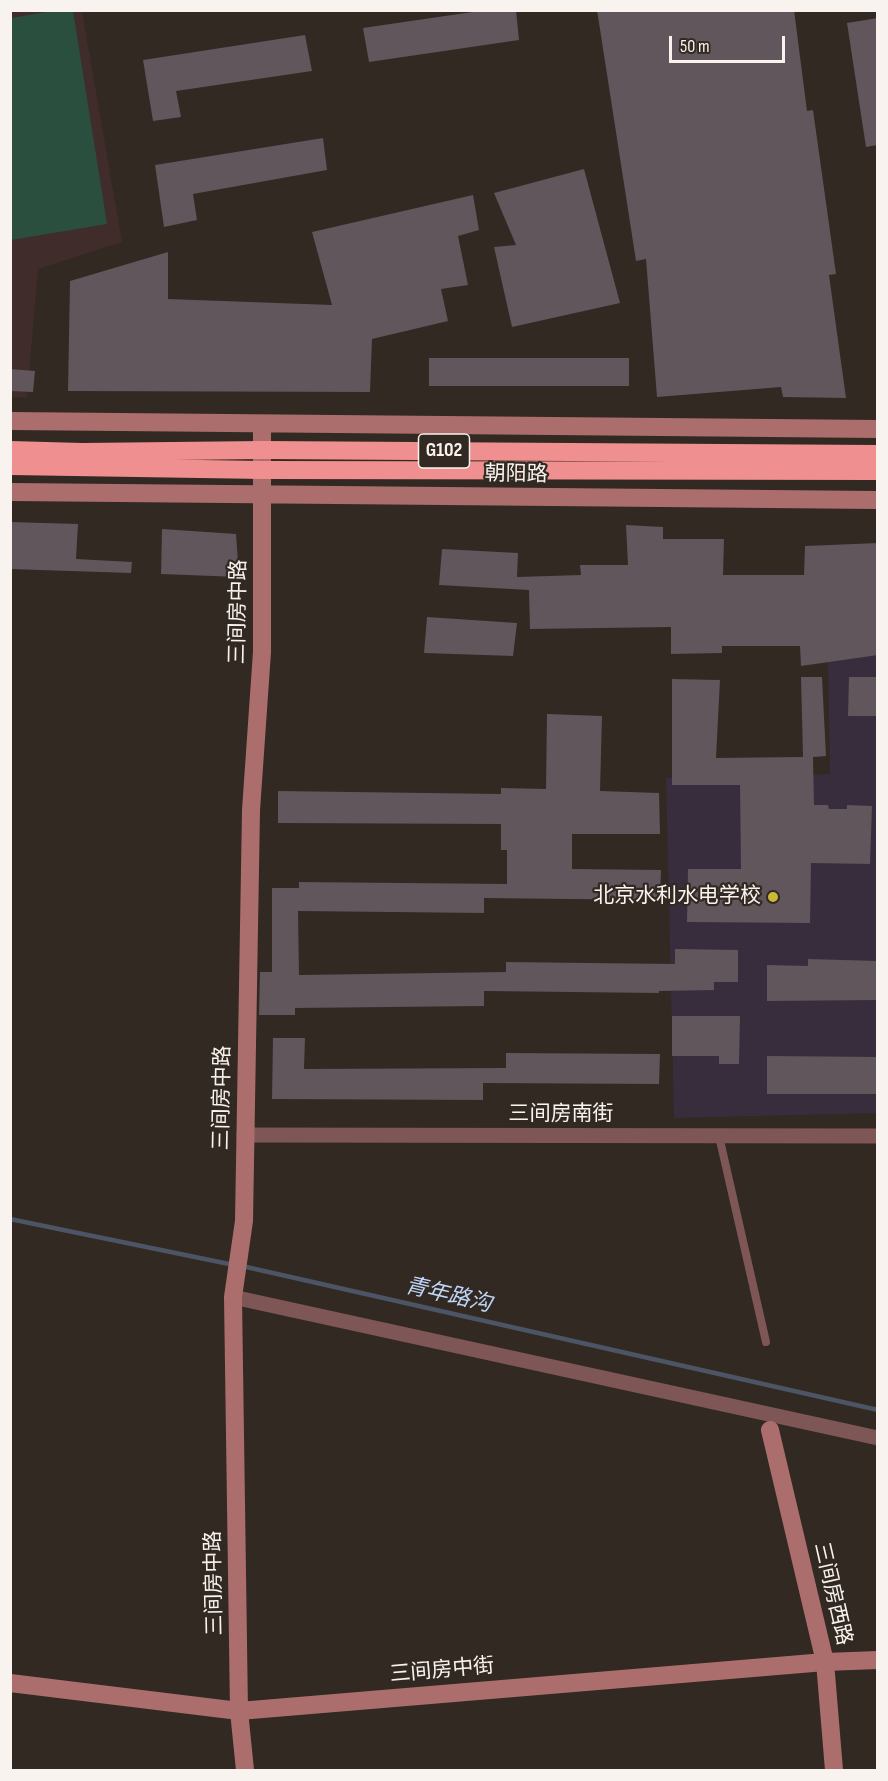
<!DOCTYPE html>
<html>
<head>
<meta charset="utf-8">
<style>
  body { margin:0 }
  #map { position:relative; width:888px; height:1781px; overflow:hidden; background:#312922; font-family:"Sofia Sans Condensed",sans-serif }
  canvas { display:block }
  .frame { position:absolute; inset:0; border:12px solid #f9f3ef; pointer-events:none }
  .scale { position:absolute; left:669px; top:36px; width:116px; height:27px; box-sizing:border-box; border:3px solid #f9f3ef; border-top:0; padding-left:8px; font-size:18px; line-height:21px; white-space:nowrap; color:#f9f3ef; -webkit-text-stroke:4px #312922; paint-order:stroke }
</style>
</head>
<body>
<div id="map">
<canvas width="888" height="1781"></canvas>
<div class="frame"></div>
<div class="scale">50 m</div>
</div>
<script>
const ctx = document.querySelector('canvas').getContext('2d');
ctx.lineJoin = 'round';
function paint(path, color) { ctx.fillStyle = color; ctx.fill(path, 'evenodd'); }
function trace(path, color, width, dash) { ctx.strokeStyle = color; ctx.lineWidth = width; ctx.lineCap = dash ? 'butt' : 'round'; ctx.setLineDash(dash || []); ctx.stroke(path); }
function write(font, color, halo, rows, align = 'center') {
  ctx.font = font + ' "Sofia Sans Condensed","Noto Sans SC",sans-serif'; ctx.lineWidth = 4.5; ctx.setLineDash([]); ctx.textBaseline = 'middle'; ctx.strokeStyle = halo; ctx.fillStyle = color; for (const [text, x, y, turn = 0] of rows) {
    ctx.save(); ctx.translate(x, y); ctx.rotate((+turn || 0) * Math.PI / 180); ctx.textAlign = isNaN(turn) ? turn : align; if (halo) ctx.strokeText(text, 0, 0); ctx.fillText(text, 0, 0); ctx.restore();
  }
}
paint(new Path2D(`
  M10,11H82L122,242L38,269L27,398L10,397Z`), '#402c2a');
paint(new Path2D(`
  M877,556V1113L674,1118L666,778L830,774L826,557Z`), '#382d3d');
paint(new Path2D(`
  M52,11H73L107,224L11,240V18Z`), '#2a4f3f');
trace(new Path2D(`
  M10,1219L234,1265
  M242,1266L878,1410`), '#4c5565', 4.5);
paint(new Path2D(`
  M486,10H516L519,40L369,62L363,28Z
  M597,10H794L807,111L813,110L836,274L829,275L846,398L783,397L781,387L657,397L646,259L636,261Z
  M878,18V145L866,147L847,23Z
  M305,35L312,71L176,91L181,117L153,121L143,60Z
  M323,138L327,170L193,194L197,220L164,227L155,165Z
  M584,169L620,303L512,327L494,247L516,245L494,193Z
  M473,195L479,230L458,236L468,285L441,289L448,321L372,339L370,392L68,391L70,281L168,252V299L332,305L312,232Z
  M429,358H629V386H429Z
  M10,369L35,371L33,392L10,391Z
  M10,522L78,524L76,559L132,562L131,573L10,569Z
  M626,525L663,527V539H724L723,575H804L805,546L878,543V655L801,666L800,646H722V653L671,654V627L530,629L529,590L439,585L442,549L518,553L517,577L581,575L580,565H628Z
  M162,529L236,534L239,577L161,574Z
  M427,617L517,623L513,656L424,653Z
  M801,677H822L826,756L813,757L814,805H828L829,809H847V805L872,806L870,864L811,863L810,923L687,922L688,869H741L740,785H672V679L720,680L716,758L803,757Z
  M849,677H878V716H848Z
  M547,714L602,716L600,791L659,793L660,834H572V869L661,870L660,900L484,898V913L298,911L299,975L506,972V962L675,964V949L738,950V982H714V990L659,991V993L484,991V1006L295,1008V1015H259L260,972H272V888H299V882L507,884V850H501V824L278,823V791L501,794V788L546,789Z
  M808,959L878,961V1000L767,1001V965L808,966Z
  M672,1016H740L739,1064H719V1056H672Z
  M273,1038H305L304,1069L506,1068V1053L660,1054L659,1084L483,1083V1100L272,1099Z
  M767,1056L878,1057V1094H767Z`), '#60565c');
trace(new Path2D(`
  M719,1136L766,1342`), '#7d5655', 8);
trace(new Path2D(`
  M244,1135L878,1136
  M233,1297L878,1438`), '#7d5655', 15);
trace(new Path2D(`
  M10,421L878,429
  M10,492L878,500
  M770,1430L825,1662L834,1770
  M10,1683L239,1711L825,1662L878,1660
  M245,1770L239,1711L233,1297L244,1221L251,810L262,652V425`), '#ab6e6d', 18);
trace(new Path2D(`
  M10,450L82,452L263,450L878,454
  M10,466L263,470L878,471`), '#ef8f8f', 18);
for (const [x, y, r, color] of [
  [773,897,6,"#ccb938"]
]) { const dot = new Path2D(); dot.arc(x, y, r, 0, 2 * Math.PI); ctx.fillStyle = color; ctx.fill(dot); trace(dot, '#312922', 2); }
for (const [x, y, w] of [
  [444,451,51]
]) { const box = new Path2D(); box.roundRect(x - w / 2, y - 17, w, 34, 4.5); ctx.fillStyle = '#312922'; ctx.fill(box); trace(box, '#f9f3ef', 1.5); }
write('bold 20px', '#f9f3ef', null, [
  ["G102",444,451]
]);
write('21px', '#f9f3ef', '#312922', [
  ["朝阳路",516,475,1],
  ["三间房中路",239,612,-89],
  ["三间房中路",223,1098,-89],
  ["三间房南街",561,1115],
  ["三间房中路",215,1583,-91],
  ["三间房西路",832,1594,77],
  ["三间房中街",442,1671,-5]
]);
write('21px', '#f9f3ef', '#312922', [
  ["北京水利水电学校",761,897]
], 'right');
write('italic 22px', '#bfd5f6', '#312922', [
  ["青年路沟",448,1296,13]
]);
</script>
</body>
</html>
